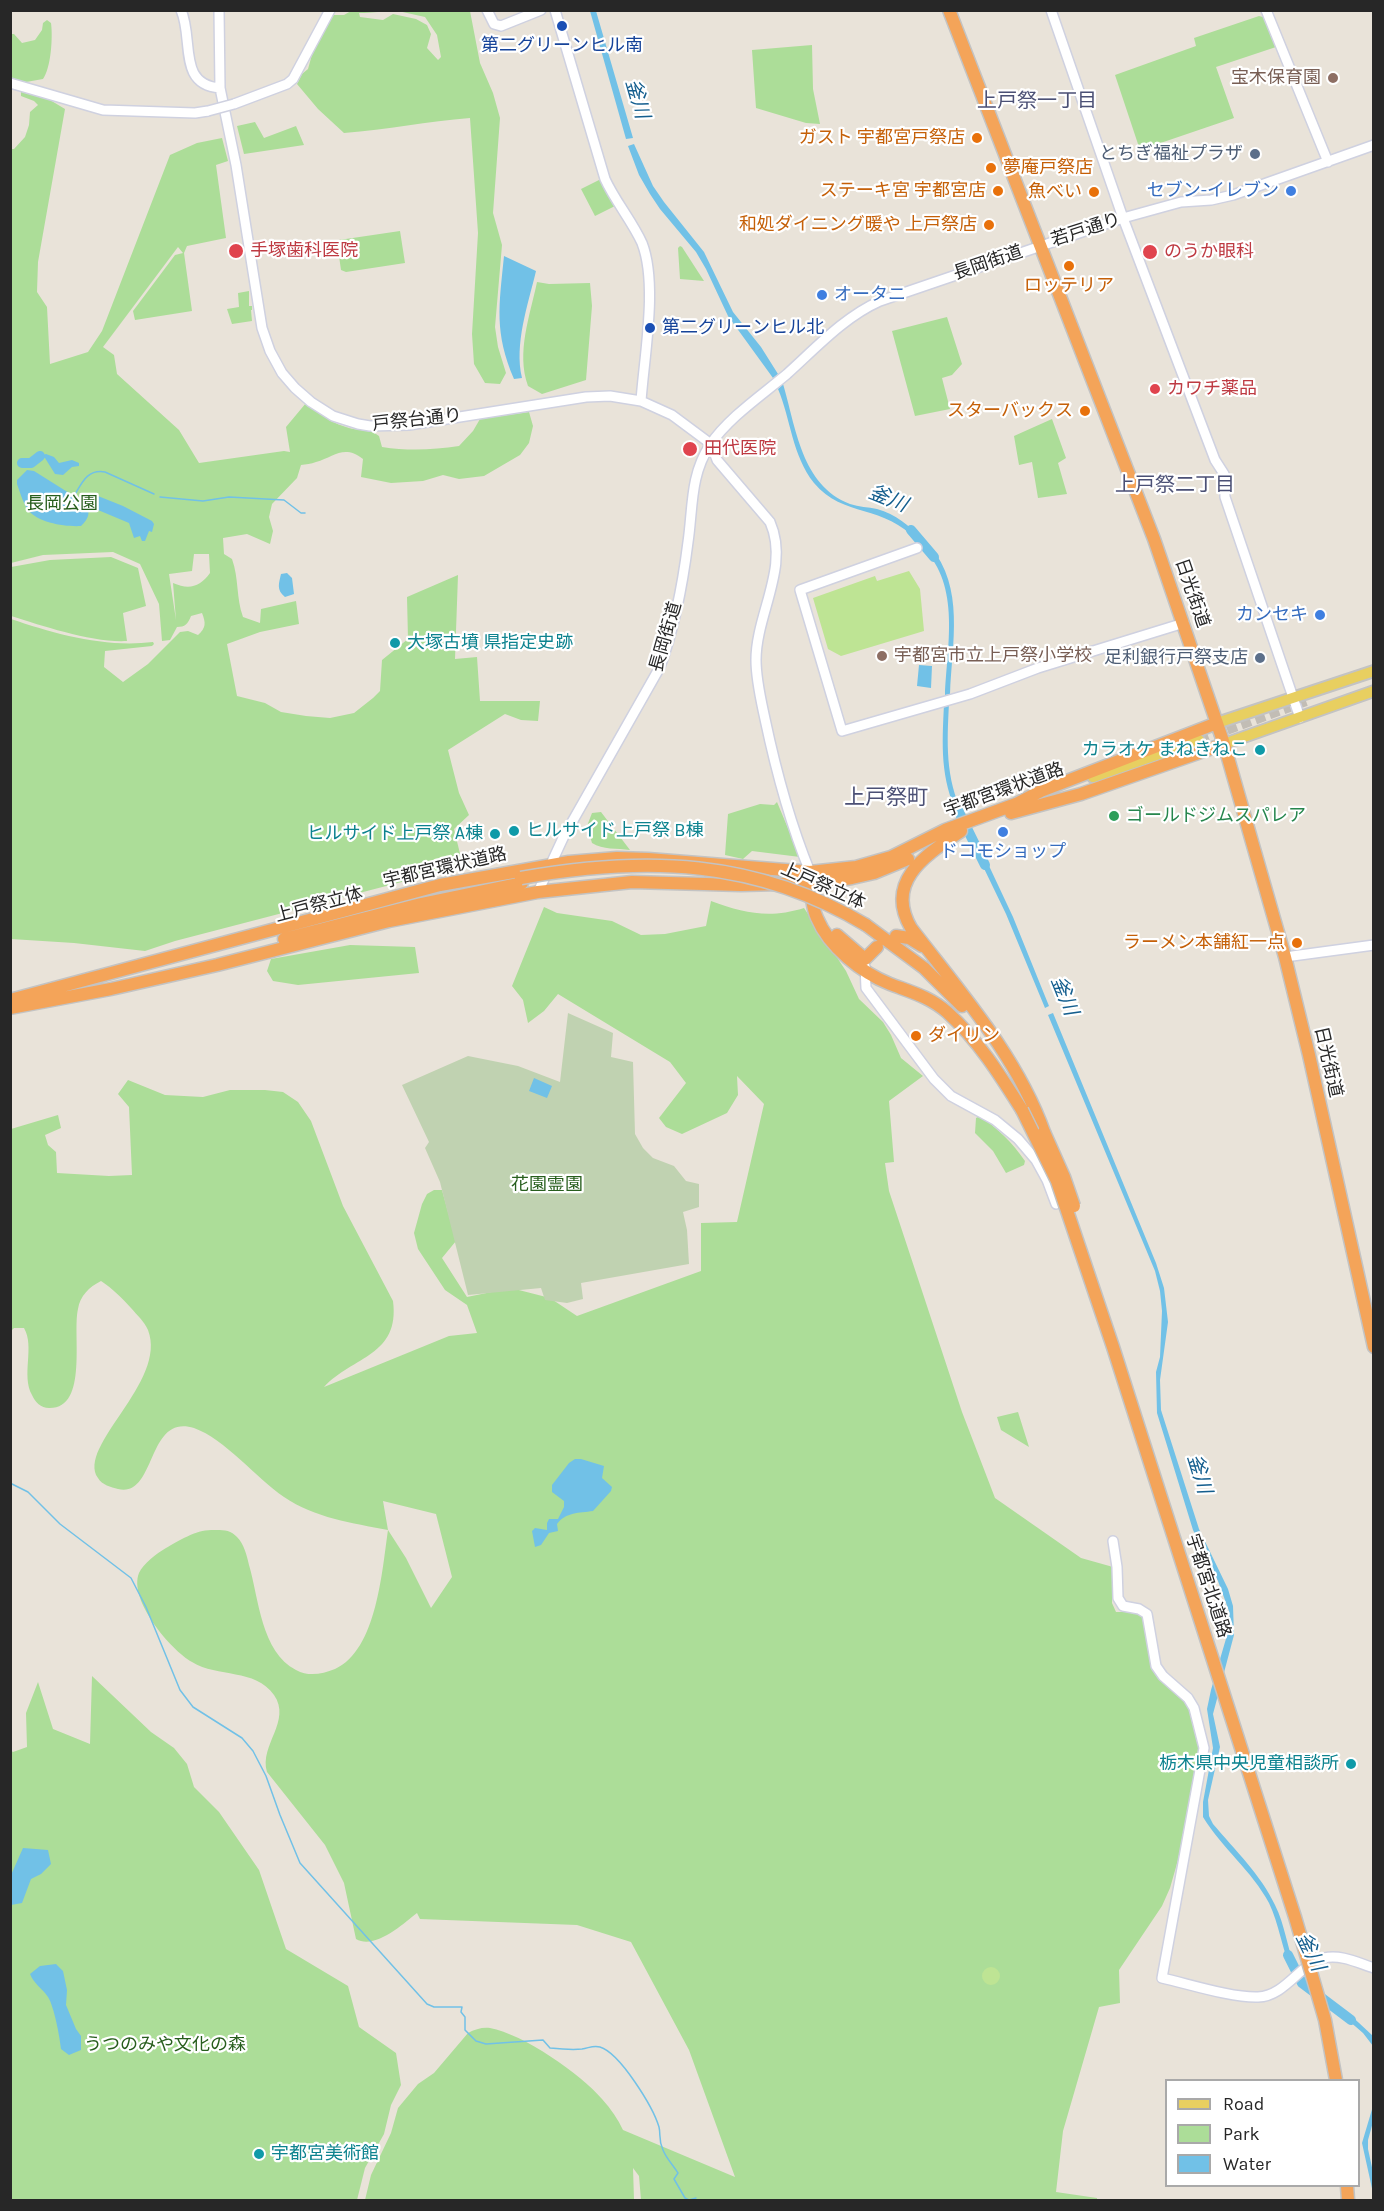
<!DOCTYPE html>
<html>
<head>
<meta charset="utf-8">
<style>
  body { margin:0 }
  #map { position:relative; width:1384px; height:2211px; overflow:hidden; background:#e9e3d9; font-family:Karla,sans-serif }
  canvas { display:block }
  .frame { position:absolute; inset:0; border:12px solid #272727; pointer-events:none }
  .legend { position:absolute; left:1165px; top:2079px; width:195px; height:108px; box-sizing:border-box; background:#fff; border:2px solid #a9a9a9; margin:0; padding:8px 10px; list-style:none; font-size:18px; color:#272727 }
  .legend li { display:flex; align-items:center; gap:12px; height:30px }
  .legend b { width:30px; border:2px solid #a9a9a9 }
</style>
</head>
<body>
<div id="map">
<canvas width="1384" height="2211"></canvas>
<div class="frame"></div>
<ul class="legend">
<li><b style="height:8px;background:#e8cf60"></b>Road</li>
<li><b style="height:16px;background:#acdd98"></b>Park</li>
<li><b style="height:16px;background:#71c1e7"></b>Water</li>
</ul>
</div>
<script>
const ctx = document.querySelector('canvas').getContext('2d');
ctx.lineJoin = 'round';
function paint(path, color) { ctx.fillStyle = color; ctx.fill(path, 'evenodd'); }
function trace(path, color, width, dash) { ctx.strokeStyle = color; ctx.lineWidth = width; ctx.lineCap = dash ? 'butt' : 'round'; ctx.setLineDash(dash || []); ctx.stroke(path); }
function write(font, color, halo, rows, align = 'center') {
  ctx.font = font + ' Karla,"Noto Sans JP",sans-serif'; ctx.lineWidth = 4.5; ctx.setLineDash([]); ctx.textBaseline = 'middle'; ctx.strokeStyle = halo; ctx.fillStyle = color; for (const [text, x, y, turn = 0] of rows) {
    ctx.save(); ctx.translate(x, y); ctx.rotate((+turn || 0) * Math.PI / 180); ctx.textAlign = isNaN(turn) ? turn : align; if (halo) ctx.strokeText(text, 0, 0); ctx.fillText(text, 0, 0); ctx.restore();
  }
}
paint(new Path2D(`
  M351,11L378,13H359L360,17L383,20L393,14L416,19L427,25L431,34L427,48L438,60L441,57L437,35L425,17L398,11H470L480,63L493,93L500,118L493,213L502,245L495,327L498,347L506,373L500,384L485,383L474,364L472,334L478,233L470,118C428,121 387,130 344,133L318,109L297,84L302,74L308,69L313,51L330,15H344Z
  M1259,16L1263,17L1276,47L1216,67L1234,118L1140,150L1115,75L1196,46L1194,38Z
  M47,20L51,23C53,37 51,68 43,79L26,82L11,79L10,34H14L22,43L35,40L42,30L43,23Z
  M812,45L813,89L820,124L806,123L756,108L752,50Z
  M21,91L50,100L65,109L38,262L37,292L47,307L50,364L88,352L102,331L170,155L197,143L222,138L228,161L216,165L226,238L187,246L184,253L192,311L135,320L133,311L175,255L183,253L178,247L103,347L114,355L117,374L179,430L199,463L284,451L290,452L286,427L306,403L329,419V420C335,423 342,426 349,428C360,431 370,429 379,436L382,447C408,451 433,450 459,446L473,431L480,419L529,412L533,426L529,443L520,455L484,476L459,479L443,475L423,481L391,483L361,477L363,459C344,444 334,457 316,462C311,464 306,464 301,465L297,478L272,504L269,517L273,531L270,544L247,534L223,538L224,554L232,559C239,578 236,598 243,617L260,623L261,609L296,601L299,624L260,632L227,644L237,696L265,703L281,712L306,716L330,718L354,713L373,698L380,691L382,660L408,639L407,597L458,575L455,659L477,657L480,701H540L538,721L521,720L505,714L448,750L459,793L469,815L454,829L463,866L175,941L145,951L74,943L11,939V619C55,634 105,648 153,642L154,644L152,646L105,651L104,667L123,682L148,664L180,632L188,631L198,635C206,628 206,623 202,613L191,616C188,624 185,627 177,627L170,640L162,641L159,604L140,564L113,552L43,555L11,563L10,149H14L25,137L29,125L30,112L38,105L34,101L21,96ZM194,554H209L210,573C200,587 189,590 173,583L176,620L169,574L192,571Z
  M255,122L264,138L296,126L304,145L244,154L237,126Z
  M601,179L615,206L595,216L581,189Z
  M400,231L405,263L346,272L341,270L337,242L339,240Z
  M680,246L682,247L704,281L680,279L678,248Z
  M537,282L549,284L590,283L592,306L586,380L542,394L528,386C516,352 530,316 537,282Z
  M249,291V306H252V310H251L252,321L232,324L227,309L239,307L238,293Z
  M947,317L962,364L952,375L942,378L950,409L915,416L892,331Z
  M1052,419L1066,458L1058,463L1067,494L1038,498L1032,462L1019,465L1014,436Z
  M111,557L138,568L146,606L123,613L127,641C93,643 43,626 11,616V567L50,560Z
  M777,802L800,857L752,851L743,859L725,855L728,814L760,804L774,805Z
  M601,812L630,850C617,848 603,850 592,843L587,826L592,813Z
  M711,901C744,913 769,919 804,908L846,971L859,999L883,1022L891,1035L901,1058L923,1076L889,1101L894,1162L885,1163L889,1191L962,1412L995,1498L1081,1558L1113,1567L1112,1603L1116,1612H1142L1152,1662L1189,1705L1200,1744L1178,1860L1170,1888L1162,1906L1119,1970L1120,2003L1099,2007L1063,2131L1056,2192L1097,2198V2200H641L639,2176L633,2168L634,2200H365L371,2175L391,2133L398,2108L418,2084L434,2073L468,2033C475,2029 483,2027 490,2028C523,2034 581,2074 602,2099C611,2109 618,2119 623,2130L735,2177L689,2050L631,1942L577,1925L420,1919L417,1913C403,1924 375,1950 356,1939L344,1883L325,1845L267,1772C259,1745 292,1721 274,1695C255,1668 218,1678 192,1662C171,1650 128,1600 139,1573C143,1564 157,1553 166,1548C178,1541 196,1530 211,1530C221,1530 230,1529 237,1537C244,1544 247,1556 249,1565C259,1599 261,1652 296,1670C309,1677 322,1674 335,1669C377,1650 382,1570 388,1530C352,1523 315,1518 284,1497C256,1478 225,1439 194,1428C146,1413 157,1498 118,1489C111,1487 102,1485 98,1478C76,1446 168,1382 148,1330C144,1321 137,1315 131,1308C121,1297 113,1289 101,1281C89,1287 80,1296 78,1309C72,1334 89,1409 49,1408C41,1408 35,1402 32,1395C21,1375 35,1347 24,1328H14L11,1331V1129L58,1115L61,1128L45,1135L48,1145L56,1152L57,1173L109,1176L132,1175L129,1107L118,1094L128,1080L165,1095L203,1097L230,1090H265L283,1092L298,1102L311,1121L343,1206L393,1301C400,1356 353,1356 324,1387L449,1336L477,1333L467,1305L445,1290L418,1249L414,1233L422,1204L427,1194L434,1190H442L456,1241L442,1258L467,1297L511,1288L550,1298L577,1316L701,1271V1223L737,1222L764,1104L737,1076L738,1095L727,1113L682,1134L666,1127L659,1118L686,1083L670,1062L558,994L544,1011L528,1023L523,1000L512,986L544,907L557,913L612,921L641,935L665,934L706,926ZM383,1501L436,1514L452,1577L431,1608L406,1558L388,1530Z
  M350,945L415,947L419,973L298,985L273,981L267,971L271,959Z
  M980,1116C998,1129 1012,1142 1025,1161L1024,1165L1006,1173L993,1151L975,1133L976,1118Z
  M1018,1412L1029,1447L1001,1430L997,1417Z
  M92,1676L151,1732L174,1748L187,1764L194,1787L219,1812L259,1870L286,1949L348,1986L359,2027L396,2053L401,2085L391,2105L384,2134L365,2168L357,2200H11L10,1750L13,1752L27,1747L26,1713L38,1682L53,1729L90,1744Z`), '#acdd98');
paint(new Path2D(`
  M568,1013L613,1033L611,1057L633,1062L635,1134L643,1148L653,1158L674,1166L686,1181L699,1184V1207L683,1212L687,1230L689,1264L581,1283L583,1299L567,1303L545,1300L541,1288L468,1295L440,1182L425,1148L429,1142L402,1085L468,1056L518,1066L560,1082Z`), '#c0d2b1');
paint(new Path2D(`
  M909,571L920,589L924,631L841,656L828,649L813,598L875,576L877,581Z
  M982 1976a9 9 0 1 1 18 0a9 9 0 1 1-18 0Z`), '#bee494');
paint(new Path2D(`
  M590,11H596L633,138L626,139Z
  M634,144L653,186L664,202L704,252L733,312L761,347L778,374L773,378L728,316L706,269L696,252L660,209L650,194L639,175L628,146Z
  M504,256L536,271C528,305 514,344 522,378L514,379C494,332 499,306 504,256Z
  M783,384C796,427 801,485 850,504C859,507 868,507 877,509C896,514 909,526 922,539L917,541C885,504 843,518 814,483C792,455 791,420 778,389Z
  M46,454L54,457L59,463L72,460L79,463V466L72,467L63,475L55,474L45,458L40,456Z
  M27,470L34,471L85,503C91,513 89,518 81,526C66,527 38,523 28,510C23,503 20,492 17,484V480Z
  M98,496L123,506L152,521L154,524L152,532L149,531L145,541H142L140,536L134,538L129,523L98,510L95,501Z
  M930,546C965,588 952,642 950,694L945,695C947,646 961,586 923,548Z
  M287,573L292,578L294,594L285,597C276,590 279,583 281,574Z
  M919,665L932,666L931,688L917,686Z
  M949,703C947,742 945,778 963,814L958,816C940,777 942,746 944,704Z
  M983,853L1013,917L1049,1006L1045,1008L1006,914L978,856Z
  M1053,1013L1156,1263L1164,1288L1168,1322L1160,1380L1161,1410L1199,1529L1228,1589L1233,1606L1234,1635L1213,1714L1220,1747L1208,1800L1209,1816L1213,1824C1235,1850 1261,1875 1275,1905C1285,1925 1287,1947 1295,1967L1291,1970C1282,1948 1279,1924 1269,1903C1252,1871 1222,1848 1203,1817V1802L1213,1748L1207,1709L1211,1690L1230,1625L1229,1611L1218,1581L1193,1530L1157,1413L1156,1372L1160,1357L1162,1311L1160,1291L1155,1271L1048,1015Z
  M534,1078L552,1086L547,1098L529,1091Z
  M575,1459H581L604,1466L602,1478L612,1487L611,1491L593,1511C579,1513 566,1512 557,1524L558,1531L549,1533L541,1545L535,1547L532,1531L535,1528L547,1530V1523L549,1519H558L564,1507V1501L552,1492V1485L569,1463Z
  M23,1848L48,1850L51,1864L41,1874L31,1879L22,1903L11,1905V1875Z
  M56,1964L63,1971L67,1990L66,2005L76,2029L81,2036V2050L69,2055L61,2049C60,2038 54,2006 48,1997C42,1988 34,1984 30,1974L40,1966Z
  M1344,2009L1373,2036V2046L1363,2033L1341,2014Z
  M1373,2106V2122L1368,2140V2149L1373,2172V2193L1362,2143Z`), '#71c1e7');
trace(new Path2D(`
  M74,496C82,483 87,469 105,472L154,494
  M160,497L203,501L229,497L284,500L301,513H305
  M10,1483L28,1492L60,1524L131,1578L146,1607L180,1690L193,1707L242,1738L253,1751L266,1776L280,1815L300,1863L427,2004L434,2007H462L461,2012L465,2017V2030L476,2041L486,2044L543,2040L550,2048C560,2049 572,2050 582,2049C589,2048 593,2045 600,2047C620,2053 653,2107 659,2127C661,2135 658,2139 663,2150C666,2158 673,2165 678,2173L674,2179L685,2198L689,2200L696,2198`), '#71c1e7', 1.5);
trace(new Path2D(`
  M22,463H31L40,456
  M911,530L934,557
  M955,804L985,865
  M1288,1955L1302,1983L1351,2020`), '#71c1e7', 10);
trace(new Path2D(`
  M1199,740L1306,701`), '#c2bdb5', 10, [10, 5]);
const secondary = new Path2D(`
  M181,10C194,39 177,85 220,88
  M219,10L220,88L236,165L262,328L270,351L282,373L295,388L311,402L333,416L358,424L370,426L409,425L586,397L610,396L641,401L672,415L711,444L717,460L770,522C790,567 756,614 756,660C756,680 761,700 765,719C776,771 790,823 810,872
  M487,10L494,24L501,26L541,10
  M555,10L605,179C615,201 632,221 642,243C658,284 644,357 641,401
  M1051,10L1123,218L1215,460L1224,474L1225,497L1300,718
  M1266,10L1328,162
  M10,83L103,110L195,113L208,111
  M234,104L287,84L293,79L330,10
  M917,548L800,590L842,731L970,694L1038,668L1184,623
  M538,892L563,838L660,667C674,629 683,582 688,542C693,508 690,475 710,445C728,418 762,395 787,374C816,348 844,317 880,301L1123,218L1181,202L1211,200L1233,195L1374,145
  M1285,957L1374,945
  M865,966L866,988L934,1079L951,1096L995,1120L1018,1139L1036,1160L1047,1180L1056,1204
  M1113,1541L1117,1567L1118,1598L1123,1606L1139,1609L1147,1614L1156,1666L1163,1676L1188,1698L1194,1708L1204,1748L1162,1978C1189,1984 1232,1998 1258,1997C1286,1996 1301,1962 1324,1958C1341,1954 1358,1963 1374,1968`);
const primary = new Path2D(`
  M1217,723L1374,671
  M1224,744L1374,691
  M1093,777L1199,740`);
const highway = new Path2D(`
  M949,10L1154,539L1224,744L1285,957L1309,1055L1374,1347
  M1011,813L1081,794L1224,744
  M961,831C926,855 884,881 911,928C960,992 1017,1056 1044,1132
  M811,891C812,900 813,910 817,918C829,947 862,973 890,984C911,992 930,997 947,1012C978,1040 1000,1075 1022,1110
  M866,925L924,968L962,1006
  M837,935L865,959L877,947
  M896,936L909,938L922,946
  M284,939L421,904L522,883
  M10,1000L440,885L569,862L617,858L648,859L810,872L856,867L891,857L945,830L1016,804L1041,791L1217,723
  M10,1008L111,989L217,965L389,921L538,892L632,882L741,885L819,883L852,878L874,873L908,859
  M1347,2186L1348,2200`);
trace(secondary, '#cfd1e0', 12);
trace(primary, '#c3c3c3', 14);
trace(highway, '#c3c3c3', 15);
trace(secondary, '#fff', 9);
trace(primary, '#e8cf60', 10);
trace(highway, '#f4a459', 12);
const secondaryBridge = new Path2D(`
  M208,111L234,104`);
const highwayBridge = new Path2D(`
  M521,878C645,856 756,859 866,925
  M1022,1110L1057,1181L1113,1347L1295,1917L1325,2020L1336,2080
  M1044,1132L1064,1177L1074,1206`);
trace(secondaryBridge, '#cfd1e0', 12, []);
trace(highwayBridge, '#c3c3c3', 15, []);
trace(secondaryBridge, '#fff', 9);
trace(highwayBridge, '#f4a459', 12);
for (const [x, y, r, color] of [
  [562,26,6,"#1a4fb4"],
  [1333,78,6,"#8d6e63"],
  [977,138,6,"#e8710a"],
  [1255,154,6,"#5c6f8a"],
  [991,168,6,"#e8710a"],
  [998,191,6,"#e8710a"],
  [1291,191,6,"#3f7fe0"],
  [1094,192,6,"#e8710a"],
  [989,225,6,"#e8710a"],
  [236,251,8,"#e0444e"],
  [1150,252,8,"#e0444e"],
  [1069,266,6,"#e8710a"],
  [822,295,6,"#3f7fe0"],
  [650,328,6,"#1a4fb4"],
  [1155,389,6,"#e0444e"],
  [1085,411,6,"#e8710a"],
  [690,449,8,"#e0444e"],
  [1320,615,6,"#3f7fe0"],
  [395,643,6,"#0f9aa8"],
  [882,656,6,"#8d6e63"],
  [1260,658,6,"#5c6f8a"],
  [1260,750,6,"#0f9aa8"],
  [1114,816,6,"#2e9e5b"],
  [514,831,6,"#0f9aa8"],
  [1003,832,6,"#3f7fe0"],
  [495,834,6,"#0f9aa8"],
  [1297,943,6,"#e8710a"],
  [916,1036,6,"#e8710a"],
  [1351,1764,6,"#0f9aa8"],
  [259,2154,6,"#0f9aa8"]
]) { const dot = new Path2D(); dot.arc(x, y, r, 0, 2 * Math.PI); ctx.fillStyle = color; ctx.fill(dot); trace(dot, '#fff', 2); }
write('18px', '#164399', '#fff', [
  ["第二グリーンヒル南",562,46],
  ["第二グリーンヒル北",662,328,"left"]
]);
write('18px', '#785e54', '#fff', [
  ["宝木保育園",1321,78],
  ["宇都宮市立上戸祭小学校",894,656,"left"]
], 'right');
write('18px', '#c56008', '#fff', [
  ["ガスト 宇都宮戸祭店",965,138],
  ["夢庵戸祭店",1003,168,"left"],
  ["ステーキ宮 宇都宮店",986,191],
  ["魚べい",1082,192],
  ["和処ダイニング暖や 上戸祭店",977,225],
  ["ロッテリア",1069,286,"center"],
  ["スターバックス",1073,411],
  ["ラーメン本舗紅一点",1285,943],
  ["ダイリン",928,1036,"left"]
], 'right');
write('18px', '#4e5e75', '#fff', [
  ["とちぎ福祉プラザ",1243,154],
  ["足利銀行戸祭支店",1248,658]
], 'right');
write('18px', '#366cbe', '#fff', [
  ["セブン-イレブン",1279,191],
  ["オータニ",834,295,"left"],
  ["カンセキ",1308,615],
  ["ドコモショップ",1003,852,"center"]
], 'right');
write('18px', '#272727', '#fff', [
  ["若戸通り",1086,230,-18],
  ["長岡街道",988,263,-19],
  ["戸祭台通り",417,420,-6],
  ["日光街道",1192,593,71],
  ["長岡街道",666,637,-74],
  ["宇都宮環状道路",1004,790,-20],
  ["宇都宮環状道路",445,868,-13],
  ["上戸祭立体",823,886,24],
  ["上戸祭立体",319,905,-15],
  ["日光街道",1328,1062,77],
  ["宇都宮北道路",1208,1586,72]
]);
write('18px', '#be3a42', '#fff', [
  ["手塚歯科医院",250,251],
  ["のうか眼科",1164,252],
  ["カワチ薬品",1167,389],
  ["田代医院",704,449]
], 'left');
write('18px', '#275e1d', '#fff', [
  ["長岡公園",62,504],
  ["花園霊園",547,1185],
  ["うつのみや文化の森",165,2045]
]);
write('18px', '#0d838f', '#fff', [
  ["大塚古墳 県指定史跡",407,643],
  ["カラオケ まねきねこ",1248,750,"right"],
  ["ヒルサイド上戸祭 B棟",526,831],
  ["ヒルサイド上戸祭 A棟",483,834,"right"],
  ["栃木県中央児童相談所",1339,1764,"right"],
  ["宇都宮美術館",271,2154]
], 'left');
write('18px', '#27864d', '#fff', [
  ["ゴールドジムスパレア",1126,816]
], 'left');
write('italic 20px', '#145e8e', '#fff', [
  ["釜川",637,99,74],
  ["釜川",888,499,22],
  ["釜川",1064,996,68],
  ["釜川",1199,1474,73],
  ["釜川",1310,1952,64]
]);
write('20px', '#4b5075', '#fff', [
  ["上戸祭一丁目",1037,101],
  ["上戸祭二丁目",1175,485]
]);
write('21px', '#4b5075', '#fff', [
  ["上戸祭町",886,798]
]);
</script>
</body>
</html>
